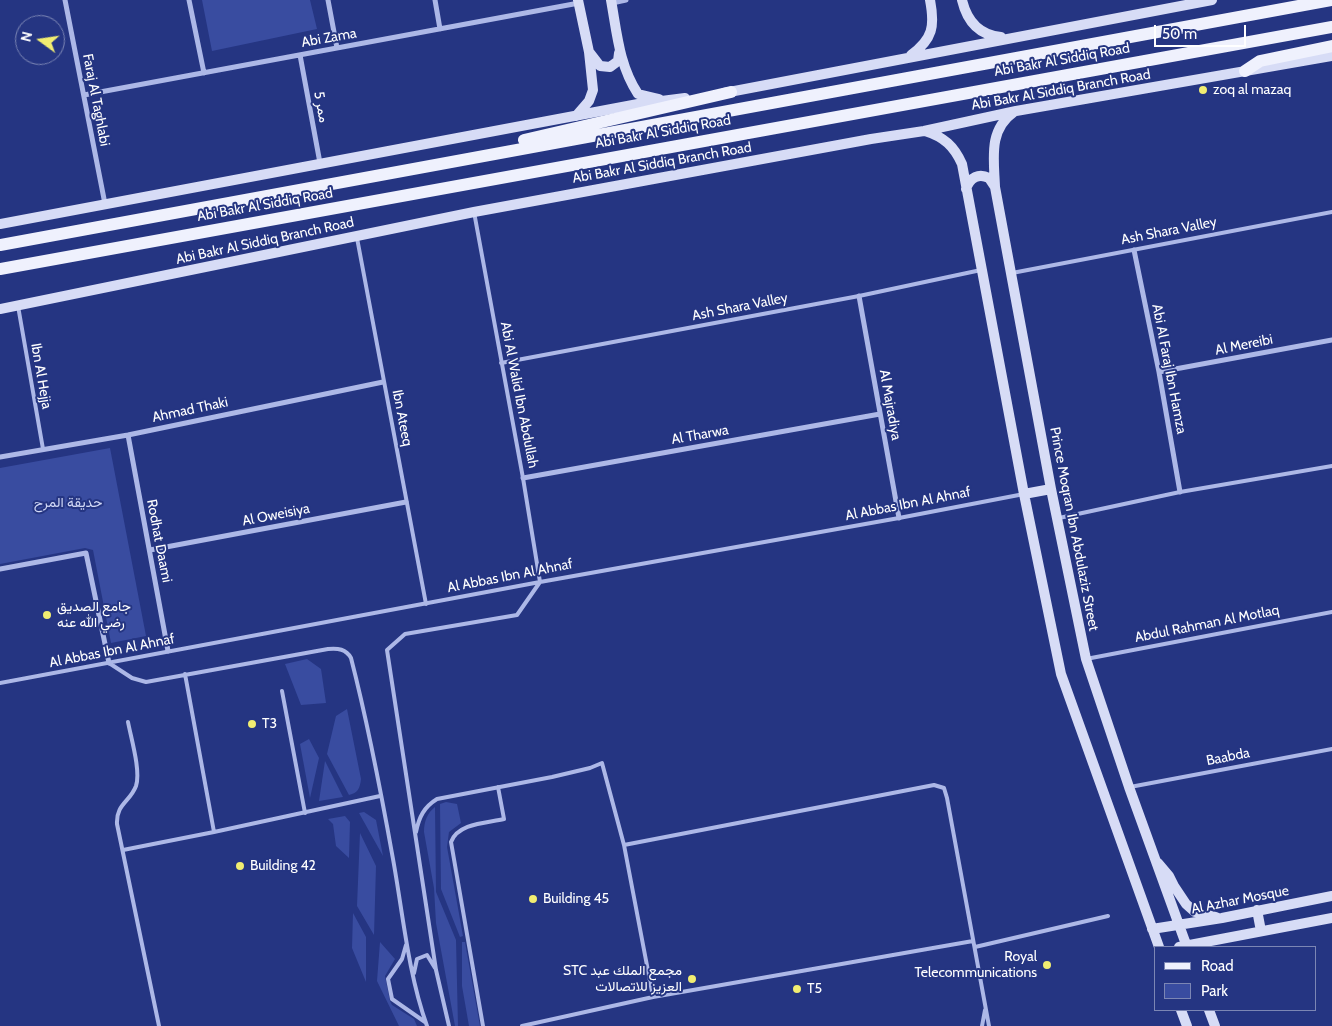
<!DOCTYPE html>
<html>
<head>
<meta charset="utf-8">
<style>
  body { margin:0 }
  #map { position:relative; width:1332px; height:1026px; overflow:hidden; background:#253582; font-family:Cabin,sans-serif }
  canvas { display:block }
  .legend { position:absolute; left:1154px; top:946px; width:162px; height:65px; box-sizing:border-box; background:#253582; border:1px solid #7c86b4; margin:0; padding:6px 9px; list-style:none; font-size:15px; color:#fff }
  .legend li { display:flex; align-items:center; gap:10px; height:25px }
  .legend b { width:25px; border:1px solid #7c86b4 }
  .north { position:absolute; left:15px; top:15px; width:50px; height:50px; box-sizing:border-box; background:#253582; border:1px solid #7c86b4; border-radius:50%; rotate:284deg; font-size:14px; font-weight:700; line-height:20px; text-align:center; color:#fff }
  .north::after { content:''; display:block; margin:auto; width:18px; height:22px; background:#f1ed71; clip-path:polygon(50% 0,100% 100%,50% 72%,0 100%) }
  .scale { position:absolute; left:1154px; top:25px; width:92px; height:22px; box-sizing:border-box; border:2px solid #fff; border-top:0; padding-left:6px; font-size:15px; line-height:18px; white-space:nowrap; color:#fff; -webkit-text-stroke:4px #253582; paint-order:stroke }
</style>
</head>
<body>
<div id="map">
<canvas width="1332" height="1026"></canvas>
<ul class="legend">
<li><b style="height:6px;background:#eff1fd"></b>Road</li>
<li><b style="height:14px;background:#394ca0"></b>Park</li>
</ul>
<div class="north">N</div>
<div class="scale">50 m</div>
</div>
<script>
const ctx = document.querySelector('canvas').getContext('2d');
ctx.lineJoin = 'round';
function paint(path, color) { ctx.fillStyle = color; ctx.fill(path, 'evenodd'); }
function trace(path, color, width, dash) { ctx.strokeStyle = color; ctx.lineWidth = width; ctx.lineCap = dash ? 'butt' : 'round'; ctx.setLineDash(dash || []); ctx.stroke(path); }
function write(font, color, halo, rows, align = 'center') {
  ctx.font = font + ' Cabin,Vazirmatn,sans-serif'; ctx.lineWidth = 4; ctx.setLineDash([]); ctx.textBaseline = 'middle'; ctx.strokeStyle = halo; ctx.fillStyle = color; for (const [text, x, y, turn = 0] of rows) {
    ctx.save(); ctx.translate(x, y); ctx.rotate((+turn || 0) * Math.PI / 180); ctx.textAlign = isNaN(turn) ? turn : align; if (halo) ctx.strokeText(text, 0, 0); ctx.fillText(text, 0, 0); ctx.restore();
  }
}
paint(new Path2D(`
  M202,0H310L317,29L212,51Z
  M110,448L146,636L111,643L93,550L85,548L0,564V468Z
  M307,659L321,669L326,703L301,705L285,664Z
  M347,709L361,779C360,788 358,793 349,795L327,754L336,716Z
  M309,739L319,758L310,798L300,744Z
  M325,761L343,797L319,801Z
  M446,802L457,804L461,823L449,832L447,847L463,936L460,937L441,889L440,804Z
  M435,807L436,892L456,940L458,1026H455L436,923L434,888L424,832C424,822 427,813 435,807Z
  M364,812L376,820L383,856L359,813Z
  M345,816L350,822L349,858L336,846L333,824L328,819Z
  M360,833L376,866L374,935L357,906Z
  M353,913L366,937V982L352,948Z
  M380,942L395,959L385,976L390,1001L392,1005L414,1019L417,1026H399L377,981Z
  M462,942H465L480,1026H469L462,986Z`), '#394ca0');
trace(new Path2D(`
  M357,238L426,604
  M1012,273L1332,212
  M18,306L43,449
  M501,363L859,296L981,270
  M1059,518L1180,492L1332,466
  M1086,659L1332,612
  M109,663L132,678L146,682L328,649C338,648 346,649 351,658C368,724 381,792 393,859C403,914 408,973 427,1026
  M185,674L214,832
  M0,683L540,582L899,518L1024,494
  M282,691L305,813
  M128,722C131,738 141,771 136,786C130,802 116,804 117,824L159,1026
  M1130,787L1332,749
  M416,832C419,817 424,807 437,799L552,777L590,768L602,763L624,845L653,997
  M624,845L934,785L944,788L947,798L989,1026
  M123,850L214,832L380,796
  M406,945L402,959L388,979L392,999L425,1022
  M975,947L1108,916
  M414,973L417,959L427,955L435,968
  M449,1026L436,970L387,650L405,634L517,615L540,582L523,478L474,212
  M483,1026L451,842C458,823 487,823 504,819L498,787
  M522,1026L653,997L973,941
  M982,1026L985,1010`), '#adb8e7', 4);
trace(new Path2D(`
  M65,0L105,204
  M189,0L204,73
  M328,0L337,48
  M435,0L440,29
  M612,3L626,0
  M300,55L320,163
  M84,95L579,3
  M1134,250L1159,372L1180,492
  M859,296L899,518
  M1159,372L1332,340
  M128,435L168,651
  M0,457L128,435L383,382
  M523,478L880,414
  M150,550L406,502
  M0,569L86,553L109,663`), '#adb8e7', 5);
trace(new Path2D(`
  M611,0C617,33 619,65 638,94L659,99
  M962,0C967,21 979,35 1001,37
  M590,53L600,66L610,67L618,61L619,53
  M911,55C933,39 935,26 930,0
  M724,93L1212,0
  M1014,112C988,130 994,159 995,187L1051,489L1086,659L1129,787L1187,947
  M576,116L589,101L593,90L589,52L578,0
  M925,131C944,137 954,146 962,164L1024,494L1061,674L1159,947
  M966,189C970,177 979,173 989,178L995,187
  M0,224L638,104L685,98
  M0,309L474,212L871,139L924,131L1016,111L1332,56
  M1024,494L1051,489
  M1158,863L1169,876L1174,886L1186,904L1195,912L1216,917
  M1257,910L1261,931
  M1152,929L1222,918L1332,896
  M1179,947L1332,918
  M1181,1010L1187,1026
  M1209,1010L1215,1026`), '#d7dcf6', 10);
trace(new Path2D(`
  M1245,71L1260,61L1332,46
  M524,140L731,92
  M0,245L1331,0
  M0,269L1332,27`), '#eff1fd', 12);
for (const [x, y, r, color] of [
  [1203,90,5,"#f1ed71"],
  [47,615,5,"#f1ed71"],
  [252,724,5,"#f1ed71"],
  [240,866,5,"#f1ed71"],
  [533,899,5,"#f1ed71"],
  [1047,965,5,"#f1ed71"],
  [692,979,5,"#f1ed71"],
  [797,989,5,"#f1ed71"]
]) { const dot = new Path2D(); dot.arc(x, y, r, 0, 2 * Math.PI); ctx.fillStyle = color; ctx.fill(dot); trace(dot, '#253582', 2); }
write('14px', '#fff', '#253582', [
  ["Abi Zama",329,38,-10],
  ["Abi Bakr Al Siddiq Road",1062,60,-10],
  ["Abi Bakr Al Siddiq Branch Road",1061,90,-10],
  ["Faraj Al Taghlabi",96,100,79],
  ["ممر 5",321,107,80],
  ["Abi Bakr Al Siddiq Road",663,132,-10],
  ["Abi Bakr Al Siddiq Branch Road",662,163,-10],
  ["Abi Bakr Al Siddiq Road",265,205,-10],
  ["Ash Shara Valley",1169,231,-11],
  ["Abi Bakr Al Siddiq Branch Road",265,241,-12],
  ["Ash Shara Valley",740,307,-11],
  ["Al Mereibi",1244,345,-11],
  ["Abi Al Faraj Ibn Hamza",1169,369,79],
  ["Ibn Al Hejja",41,376,80],
  ["Abi Al Walid Ibn Abdullah",519,395,79],
  ["Al Majradiya",890,405,80],
  ["Ahmad Thaki",190,410,-12],
  ["Ibn Ateeq",402,418,79],
  ["Al Tharwa",700,435,-10],
  ["Al Abbas Ibn Al Ahnaf",908,504,-11],
  ["Al Oweisiya",276,515,-11],
  ["Prince Moqran Ibn Abdulaziz Street",1074,529,79],
  ["Rodhat Daami",159,541,79],
  ["Al Abbas Ibn Al Ahnaf",510,576,-11],
  ["Abdul Rahman Al Motlaq",1207,624,-11],
  ["Al Abbas Ibn Al Ahnaf",112,651,-11],
  ["Baabda",1228,757,-11],
  ["Al Azhar Mosque",1240,900,-11]
]);
write('14px', '#fff', '#253582', [
  ["zoq al mazaq",1213,90],
  ["جامع الصديق",57,607],
  ["رضي الله عنه",57,623],
  ["T3",262,724],
  ["Building 42",250,866],
  ["Building 45",543,899],
  ["Royal",1037,957,"right"],
  ["Telecommunications",1037,973,"right"],
  ["STC مجمع الملك عبد",682,971,"right"],
  ["العزيز للاتصالات",682,987,"right"],
  ["T5",807,989]
], 'left');
write('14px', '#d1d8f6', '#253582', [
  ["حديقة المرح",68,503]
]);
</script>
</body>
</html>
